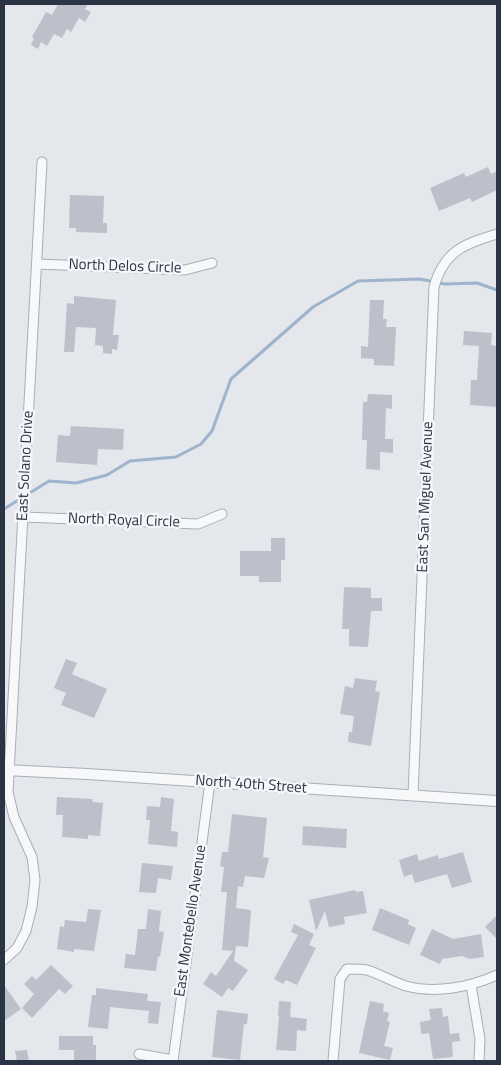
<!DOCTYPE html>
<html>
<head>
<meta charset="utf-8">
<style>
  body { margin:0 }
  #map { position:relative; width:501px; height:1065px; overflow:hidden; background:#e4e7ec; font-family:"Titillium Web",sans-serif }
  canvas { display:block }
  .frame { position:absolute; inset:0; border:5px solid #2b3445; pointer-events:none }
</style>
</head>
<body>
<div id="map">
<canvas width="501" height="1065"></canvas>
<div class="frame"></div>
</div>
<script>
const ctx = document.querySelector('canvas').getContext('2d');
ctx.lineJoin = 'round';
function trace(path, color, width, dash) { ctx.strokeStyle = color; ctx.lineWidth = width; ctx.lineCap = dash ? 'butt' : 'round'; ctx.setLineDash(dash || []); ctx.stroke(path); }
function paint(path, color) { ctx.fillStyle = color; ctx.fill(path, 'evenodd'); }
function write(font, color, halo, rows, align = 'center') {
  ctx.font = font + ' "Titillium Web",sans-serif'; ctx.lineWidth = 5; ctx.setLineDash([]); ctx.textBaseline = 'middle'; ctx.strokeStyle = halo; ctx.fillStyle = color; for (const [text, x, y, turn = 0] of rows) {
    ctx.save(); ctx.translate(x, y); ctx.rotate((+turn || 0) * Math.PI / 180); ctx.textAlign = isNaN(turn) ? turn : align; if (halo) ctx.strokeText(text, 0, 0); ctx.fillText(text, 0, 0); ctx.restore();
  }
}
trace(new Path2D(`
  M4,509L49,481L76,483L107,475L130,461L176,457L201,444L212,431L231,379L313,307L358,281L420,279L445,284L477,283L497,290`), '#9fb4cc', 3);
paint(new Path2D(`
  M58,4H88L85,9L91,12L85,22L79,18L71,32L67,29L62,38L54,34L47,46L41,42L38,49L31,45L34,38L32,37L46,12L52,15Z
  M488,167L491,174L497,171V190L472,202L470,198L439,211L430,188L464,173L466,177Z
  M70,195L104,196L103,223H107V233L76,232V228H69Z
  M74,296L116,300L113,335H119L117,350L112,349V354L103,353V346L95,345L96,328L76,327L74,352H64L67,303L74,304Z
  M370,300H384L383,319H387L386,327H396L394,366L374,365V359L361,358V346L368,347Z
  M464,331L492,333L491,345L497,346V407L470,405L471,380H477L479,346L463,345Z
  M368,394L392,395V409L386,408L385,439H393V453L380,452V470L366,469L367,440H362L363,402H367Z
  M71,426L124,429L123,450L98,449L97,465L56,462L58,435L70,436Z
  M271,538H285V560H281V582H259V576H240V551H271Z
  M344,587L371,588V598H382V611H371L368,647L349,646V629H342Z
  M66,659L77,663L72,674L107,689L94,718L61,705L66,693L54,688Z
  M355,678L377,681L375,691L380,692L371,746L348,742L349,732H352L354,716L340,714L345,686L353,688Z
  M57,797L93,799L92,802L103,803L100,836L88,835V839L62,837L63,815H56Z
  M161,797L174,799L171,831L178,832L177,847L148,844L150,820H146L147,806L160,807Z
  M232,814L267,818L263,857L269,858L264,878L245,876L243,887L238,886L236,908L251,910L248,947L236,946L234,961L248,970L233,991L228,988L222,997L203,984L211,972L216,976L233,951L222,950L227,892H221L224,867L220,866L222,852H228Z
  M303,826L347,829L346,848L302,845Z
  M463,852L472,882L452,888L447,874L415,883L412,874L404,877L399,860L417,854L419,861L438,855L439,859Z
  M142,863L173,866L171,880L158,878L156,893L139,892Z
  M355,890L356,892L363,891L367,913L344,917L345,924L329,927L325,911L316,931L309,900Z
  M380,908L409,920L408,924L416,928L409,945L372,930Z
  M88,909L101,910L94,951L74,949V952L57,949L60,926L64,927L65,920L86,922Z
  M148,909L161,911L159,931L164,932L160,957L158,956L156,971L124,968L126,954L135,955L138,929H146Z
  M497,915V939L485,927Z
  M294,924L314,934L309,945L316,948L297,985L286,980L283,984L274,979L298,935L291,932Z
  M432,929L453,939L481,934L484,957L470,959L462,956L442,959L440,964L420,955Z
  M51,965L73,986L65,994L59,989L32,1018L22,1008L34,994L24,984L32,976L36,980Z
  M4,985L21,1009L4,1021Z
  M96,988L148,994L147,1001L161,1002L158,1024L148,1023L149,1011L110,1007L108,1029L88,1027L92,995H96Z
  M279,1001L291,1002L290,1017L307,1019L306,1031L297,1030L296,1051L276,1050L279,1016H278Z
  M370,1001L384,1004L383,1011L389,1013L387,1021L390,1022L384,1046L393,1048L390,1060L359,1053Z
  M442,1008L443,1017L448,1016L450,1034L459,1033L460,1041L452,1042L453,1057L433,1059L429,1033L421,1034L420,1022L431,1020L429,1009Z
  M217,1010L248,1014L247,1024H244L240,1060L212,1057Z
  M59,1036H93V1045H96V1061H74V1050H59Z
  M27,1050L29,1061H17L15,1051Z`), '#bbc0ca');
const minor = new Path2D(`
  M37,264L185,270L212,263
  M24,517L198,524L222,514
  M413,795L434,287C444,251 464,244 497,234
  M4,960L17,948L26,931L32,907L35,880L32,857L14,817L8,792L42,162
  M471,985L480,1039L479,1061
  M139,1054L173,1060
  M173,1061L210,782
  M333,1061L340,979L347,969C353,969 361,969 367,970C380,974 393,982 406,986C436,994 470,987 497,975`);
const tertiary = new Path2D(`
  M4,770L87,774L497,801`);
trace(minor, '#a9aeb7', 11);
trace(tertiary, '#a9aeb7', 12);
trace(minor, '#f7f8fa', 9);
trace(tertiary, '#f7f8fa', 10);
write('15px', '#2b3445', '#f4f6f9', [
  ["North Delos Circle",125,267,2],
  ["East Solano Drive",26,466,-87],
  ["East San Miguel Avenue",426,497,-88],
  ["North Royal Circle",124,521,2],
  ["North 40th Street",251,785,4],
  ["East Montebello Avenue",191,921,-82]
]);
</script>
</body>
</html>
